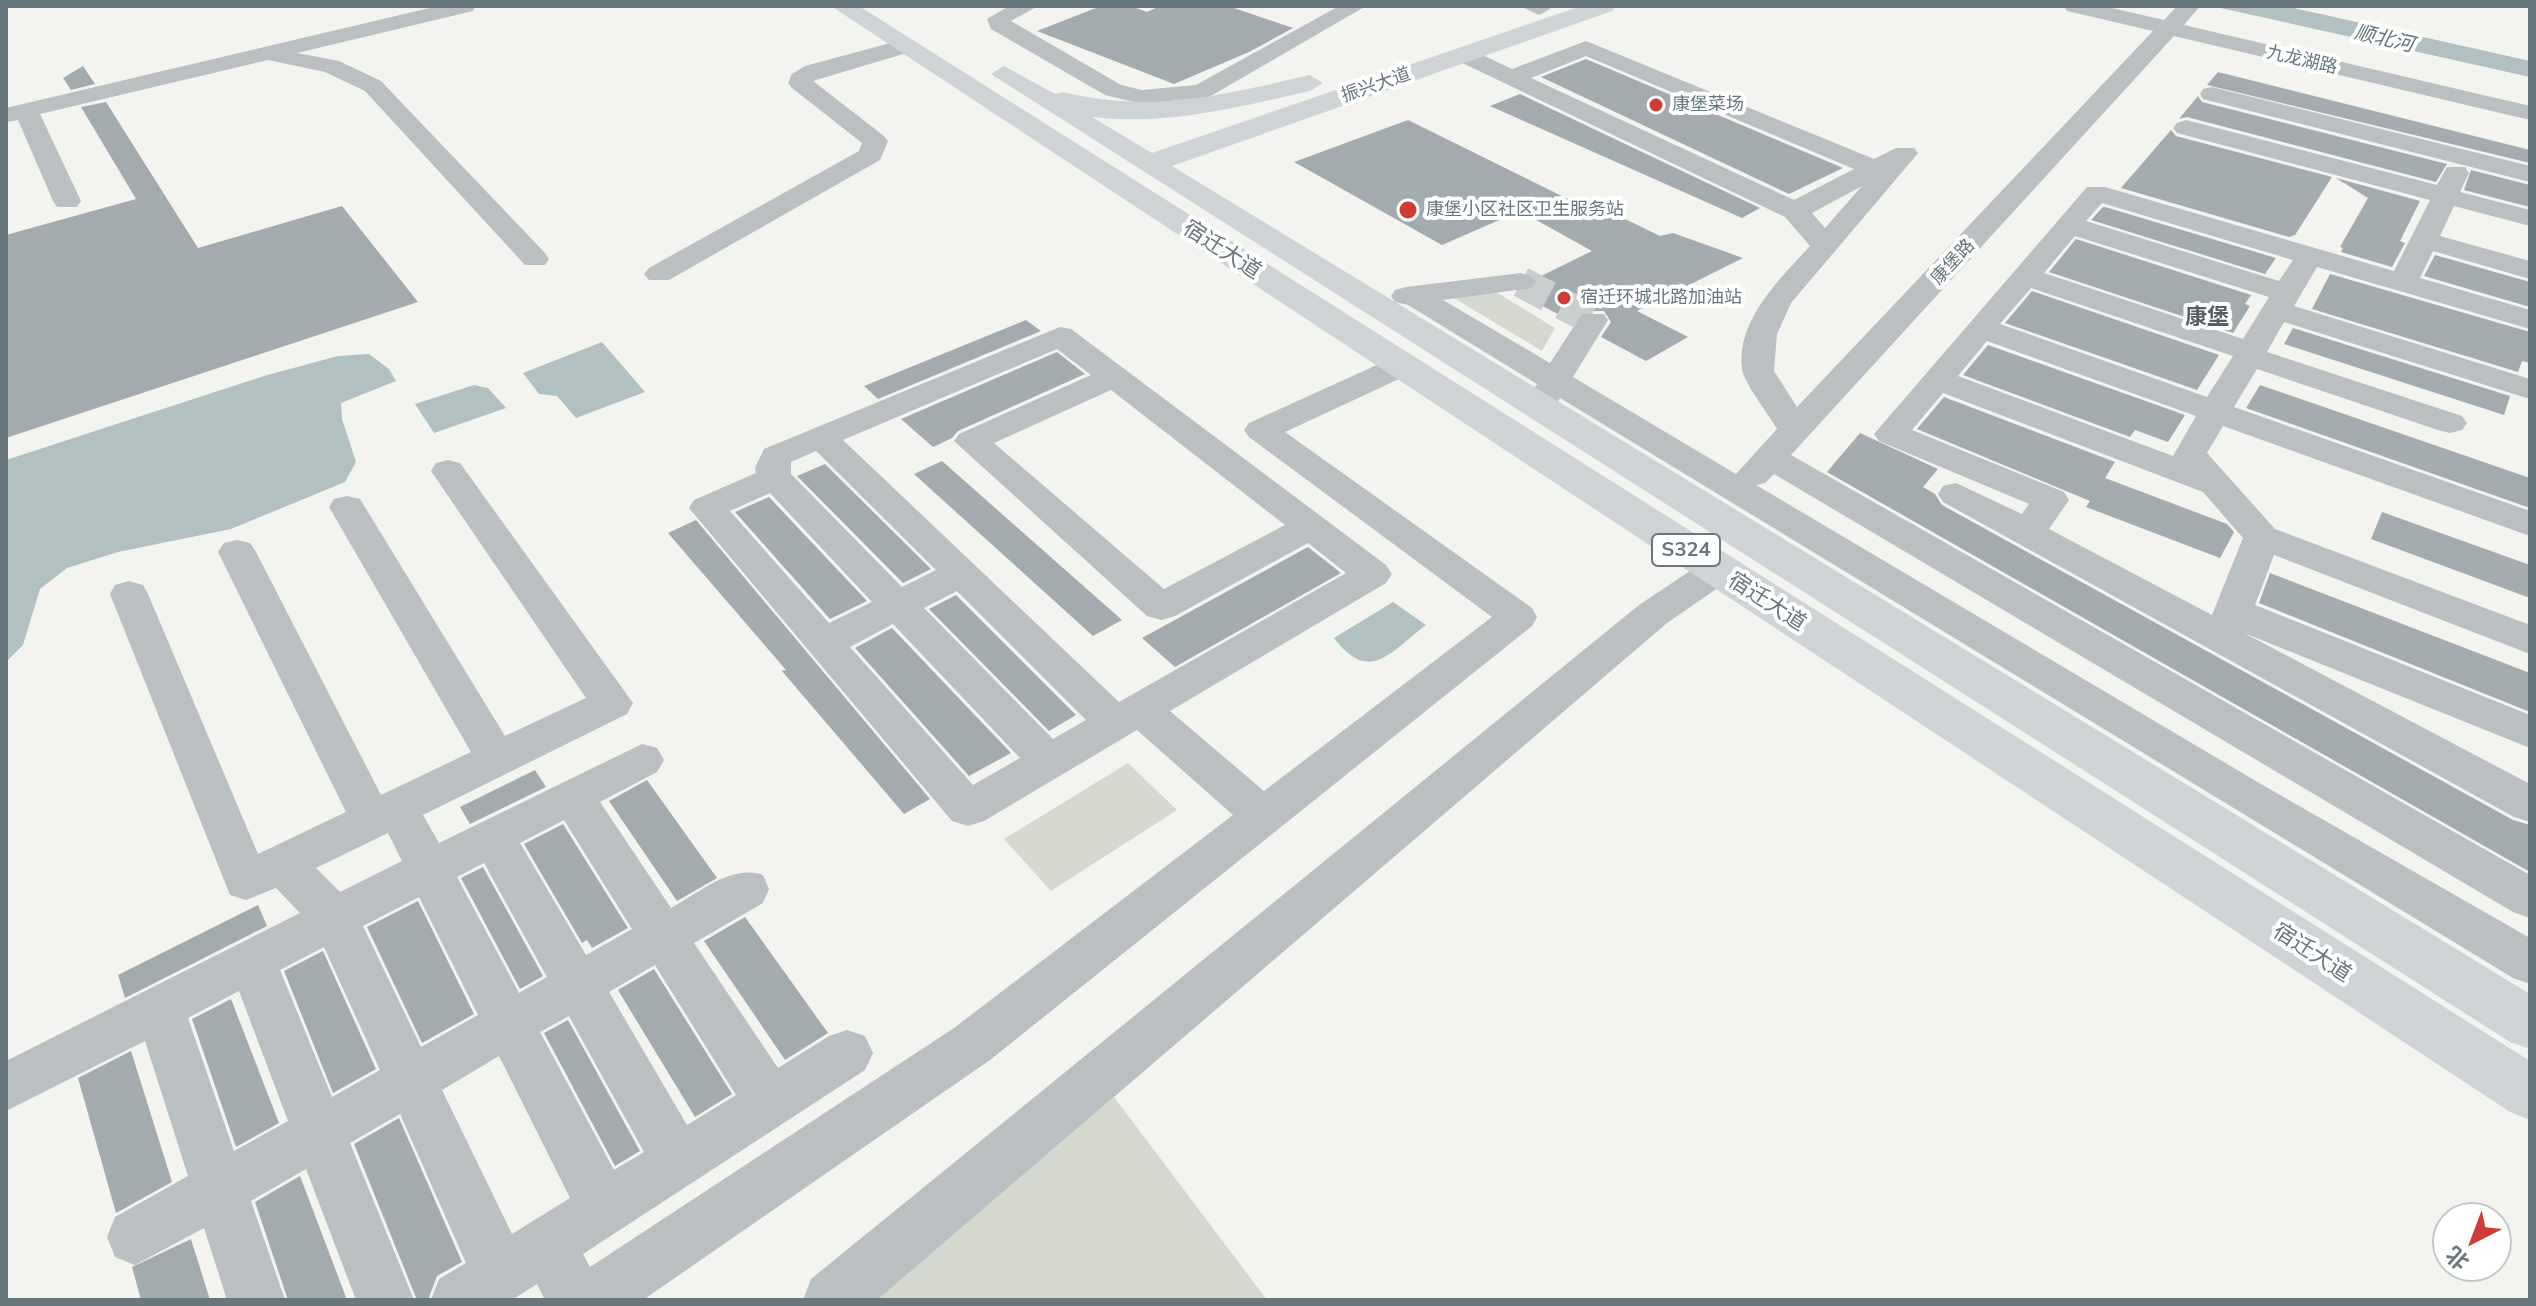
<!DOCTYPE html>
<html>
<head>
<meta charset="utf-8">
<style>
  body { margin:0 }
  #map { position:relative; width:2536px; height:1306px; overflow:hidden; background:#f3f3f0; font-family:Mulish,"Noto Sans SC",sans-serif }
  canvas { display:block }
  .frame { position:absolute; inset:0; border:8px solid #66777d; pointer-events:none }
  .north { position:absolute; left:2432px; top:1202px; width:80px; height:80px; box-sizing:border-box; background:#fff; border:2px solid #c2c9cb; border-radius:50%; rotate:222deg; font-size:22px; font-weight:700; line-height:32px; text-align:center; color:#66777d }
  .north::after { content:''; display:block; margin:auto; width:28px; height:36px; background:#ce3c35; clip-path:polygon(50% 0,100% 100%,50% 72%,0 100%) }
</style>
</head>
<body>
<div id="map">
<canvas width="2536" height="1306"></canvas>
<div class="frame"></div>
<div class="north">北</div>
</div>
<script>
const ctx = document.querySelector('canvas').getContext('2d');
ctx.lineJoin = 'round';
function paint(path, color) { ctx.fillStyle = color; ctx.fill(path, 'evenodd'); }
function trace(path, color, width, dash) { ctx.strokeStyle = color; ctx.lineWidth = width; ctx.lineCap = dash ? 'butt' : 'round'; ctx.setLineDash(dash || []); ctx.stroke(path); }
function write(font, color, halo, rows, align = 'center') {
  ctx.font = font + ' Mulish,"Noto Sans SC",sans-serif'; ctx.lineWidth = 8; ctx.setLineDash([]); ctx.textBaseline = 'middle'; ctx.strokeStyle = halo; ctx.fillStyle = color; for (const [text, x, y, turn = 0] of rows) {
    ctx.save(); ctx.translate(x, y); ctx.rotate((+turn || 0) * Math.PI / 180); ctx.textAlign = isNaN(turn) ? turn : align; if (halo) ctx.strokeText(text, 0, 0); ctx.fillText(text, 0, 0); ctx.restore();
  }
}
paint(new Path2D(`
  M1496,292L1555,328L1542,351L1452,297Z
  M1128,763L1177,810L1051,891L1004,839Z
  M1114,1097L1267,1300H876Z`), '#d4d8cf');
paint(new Path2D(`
  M2212,6H2285L2530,61V77Z
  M602,342L645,392L576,418L557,396L539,394L523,373Z
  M369,354L389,369L396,381L341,403L342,419L356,462L345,482L231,529L118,552L67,568L40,589L23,645L6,662V460L264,376L338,356Z
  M474,385L488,388L506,408L434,433L415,404Z
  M1393,602L1426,625C1390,652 1370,685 1334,638Z`), '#b1c0c1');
paint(new Path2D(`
  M1101,6H1131L1147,12L1160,6H1228L1293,28L1249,52L1174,84L1037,31Z
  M1586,59L1843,168L1789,194L1541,77Z
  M83,66L95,84L71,90L63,78Z
  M2218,72L2530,150V163L2207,85Z
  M1520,94L1760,208L1742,218L1490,106Z
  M2198,96L2202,102L2447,164L2436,182L2187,117L2179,119Z
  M106,102L198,248L342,206L418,302L6,438V235L136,199L81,107Z
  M1408,120L1574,202L1584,199L1660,236L1673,233L1743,258L1637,311L1688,337L1646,361L1601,337L1611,322L1604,311H1582L1573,322L1518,293L1533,290L1539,282L1537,278L1592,251L1520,211L1442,245L1294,162Z
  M2171,130L2176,136L2332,177L2295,235L2289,237L2121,188Z
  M2471,170L2530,185V207L2464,190Z
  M2336,178L2420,201L2400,241L2405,243L2392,267L2341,252L2343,248L2340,247L2368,198Z
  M2103,207H2105L2276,258L2265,274L2091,220Z
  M2076,239L2251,295L2245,304L2250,306L2233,333L2049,272Z
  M2435,255L2530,282V307L2424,276Z
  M2330,274L2530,332V363L2522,361L2518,372L2312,309Z
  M2032,291L2219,355L2197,390L2005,323Z
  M1026,320L1041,331L878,399L864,386Z
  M2293,328L2510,396L2504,415L2284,344Z
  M1988,345L2185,415L2168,442L2135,430L2130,437L1963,375Z
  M1057,352L1085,374L958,431L952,438L933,447L901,419Z
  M2260,385L2530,478V508L2246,408Z
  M1944,397L2115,462L2105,478L2227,524L2234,532L2220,558L2086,507L2090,501L1917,429Z
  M1860,433L1938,469L1923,487L1935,494L1942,505L2513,820L2530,825V872L1827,472Z
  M942,461L1122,620L1093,636L914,474Z
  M825,464L931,569L903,583L797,476Z
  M769,497L867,601L830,619L735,512Z
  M2382,512L2530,565V598L2371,539Z
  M696,520L930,799L904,814L782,671L786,670L668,533Z
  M1308,547L1341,573L1175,667L1142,638Z
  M2270,573L2530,673V712L2259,603Z
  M956,595L1076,715L1049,731L929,609Z
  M892,628L1011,753L969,776L855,648Z
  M535,770L546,787L470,824L460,807Z
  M647,780L717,878L677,901L609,801Z
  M563,824L628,928L592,948L587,940L582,943L524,844Z
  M483,867L543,976L520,989L461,878Z
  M418,901L474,1014L422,1043L367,927Z
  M258,905L267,926L125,998L118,975Z
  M745,917L828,1033L785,1060L704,941Z
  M323,951L376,1069L333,1093L284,971Z
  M654,969L732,1094L695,1117L618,990Z
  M231,999L279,1123L236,1147L192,1019Z
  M568,1020L640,1151L615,1166L544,1033Z
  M131,1051L172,1182L116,1213L78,1078Z
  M399,1118L462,1262L437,1276L428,1300H417L354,1144Z
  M300,1176L347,1300H288L255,1202Z
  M191,1239L210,1300H141L132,1267Z`), '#a3abae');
trace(new Path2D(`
  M1521,282L1593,320`), '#c9cece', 31, [31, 16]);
paint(new Path2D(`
  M438,6H476L473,11L297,53L339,61L381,81L545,253L549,259L545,265H525L365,91L325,72L268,60L40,114L81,201L77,207H57L53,201L18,120L6,122V108Z
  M1009,6H1038L1011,21L1121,85L1142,90L1196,85L1339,6H1366L1209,97L1142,104L1105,95L991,29L987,19Z
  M1520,6H1548L1550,9L1539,15Z
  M2064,6H2103L2164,20L2177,6H2200L2184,25L2530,106V120L2174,36L1791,455L2530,875V918L2513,912L1774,474L1765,483L1756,485L2266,787L2530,938V984L2513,978L1560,398L1553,410L1541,413L1529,410L1525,403L1537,384L1408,305L1395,302L1391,296L1395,290L1406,287L1521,273L1531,276L1536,282L1531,288L1443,300L1550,363L1582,314H1604L1608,320L1573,377L1736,474L1777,429C1769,415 1744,383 1742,369C1736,320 1780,279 1810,246L1785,217L1456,60L1453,55L1456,50H1472L1512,69L1586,41L1874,159L1896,148H1914L1918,153L1914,158L1791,303L1777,334L1774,371L1797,407L2153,31L2067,11ZM1586,56L1854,169L1794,200L1531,78ZM1862,186L1825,228L1812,213Z
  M905,39L916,46L913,51L813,81L884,136L888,141L880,160L669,280H649L644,274L649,268L859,151L862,143L792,88L788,83L792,74L805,66Z
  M2212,87L2530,166V182L2203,99L2200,94L2203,89Z
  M2186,120L2437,185L2447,167H2465L2469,173L2460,192L2530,210V226L2454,206L2440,236L2530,261V279L2433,251L2420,278L2530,310V329L2317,267L2294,306L2530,379V399L2284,322L2267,352L2462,416L2467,423L2462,430L2450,433L2438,430L2257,369L2234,407L2530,511V536L2223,426L2207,453L2275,529L2530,625V654L2274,555L2255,605L2530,715V748L2244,633L2530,784V822L2514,817L1943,502L1938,494L1943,486L1956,483L2022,514L2029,504L1879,441L1874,434L2087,187H2105L2394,271L2430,200L2177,133L2173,128L2177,123ZM2102,203L2293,260L2279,281L2086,221ZM2075,236L2269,297L2243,339L2044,273ZM2031,288L2233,356L2207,397L2000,324ZM1987,341L2196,416L2173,456L1958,376ZM1943,393L2203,492L2243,538L2212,615L2049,529L2069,500L2064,492L1912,430Z
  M1060,327L1071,329L1386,565L1392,574L1386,583L1170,711L1264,791L1492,617L1249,437L1244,430L1249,423L1390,359H1412L1417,366L1412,373L1285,432L1532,608L1537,617L1532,626L990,1060L643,1300H545L537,1284L512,1300H431L439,1279L466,1263L400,1114L350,1143L414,1300H356L306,1169L251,1201L285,1300H227L204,1228L135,1265L115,1257L107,1237L115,1217L188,1176L145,1041L6,1111V1061L300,913L276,888L246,900L230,895L110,594L115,585L129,581L143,585L148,594L258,854L346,812L218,552L224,543L237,540L250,543L256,552L381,795L471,752L329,507L334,499L347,496L360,499L505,736L586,698L431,471L436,463L448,460L460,463L633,703L627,714L423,815L439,843L642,744L657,748L664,760L657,772L600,802L671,908C699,893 731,864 763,875L769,889L763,903L694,943L778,1068L829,1036L847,1030L865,1036L873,1053L865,1070L583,1254L590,1267L954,1028L1233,815L1137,730L984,821L968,826L952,821L689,508L694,500L756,473L755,468L764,449ZM1057,349L1091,375L959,434L954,441L1147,616L1161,620L1175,616L1308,543L1346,573L1119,702L843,440ZM1111,390L1285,525L1164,589L994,443ZM816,451L936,570L902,587L791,474V462ZM770,493L872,602L829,623L730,511ZM957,591L1086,720L1053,739L924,608ZM893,624L1020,758L973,785L850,647ZM564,820L632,929L586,955L520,843ZM388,833L402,861L340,892L316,868ZM484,863L547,977L519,993L457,877ZM419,897L478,1015L421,1047L363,926ZM324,947L380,1070L332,1097L280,970ZM655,965L736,1095L687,1125L609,992ZM239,991L288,1121L234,1151L188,1018ZM569,1016L644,1152L614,1170L540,1032ZM499,1056L570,1198L512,1234L442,1090Z
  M1718,557L1731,561L1737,570L1731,579L1667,623L877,1300H803L811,1279L1639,605L1705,561Z`), '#babfc1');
paint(new Path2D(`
  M831,6H859L2530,1061V1120L2510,1112Z
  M1581,6H1616L1612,11L1172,166L2530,994V1049L2510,1042L991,74L1004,66L1055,94L1063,92C1153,114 1222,95 1310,75L1323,83L1310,91C1238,107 1167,126 1092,117L1152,153Z`), '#ced4d6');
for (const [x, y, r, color] of [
  [1656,105,8,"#ce3c35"],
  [1408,210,10,"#ce3c35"],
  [1564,298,8,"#ce3c35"]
]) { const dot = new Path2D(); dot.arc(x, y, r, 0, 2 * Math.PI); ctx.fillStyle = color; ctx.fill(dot); trace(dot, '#fff', 3); }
write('18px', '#66777d', '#fff', [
  ["九龙湖路",2302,60,13],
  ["振兴大道",1376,85,-19],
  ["康堡路",1953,262,-47]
]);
write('18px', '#66777d', '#fff', [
  ["康堡菜场",1672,105],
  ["康堡小区社区卫生服务站",1426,210],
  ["宿迁环城北路加油站",1580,298]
], 'left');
write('italic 20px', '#61797b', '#fff', [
  ["顺北河",2384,39,13]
]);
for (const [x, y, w] of [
  [1686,550,68]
]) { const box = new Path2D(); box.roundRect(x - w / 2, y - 16, w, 32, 6); ctx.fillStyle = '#fff'; ctx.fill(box); trace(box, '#66777d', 2); }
write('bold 20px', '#66777d', null, [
  ["S324",1686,550]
]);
write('22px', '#66777d', '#fff', [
  ["宿迁大道",1222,250,33],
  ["宿迁大道",1767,602,33],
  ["宿迁大道",2312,953,33]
]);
write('bold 22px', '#535f63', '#fff', [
  ["康堡",2207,317]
]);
</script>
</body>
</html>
